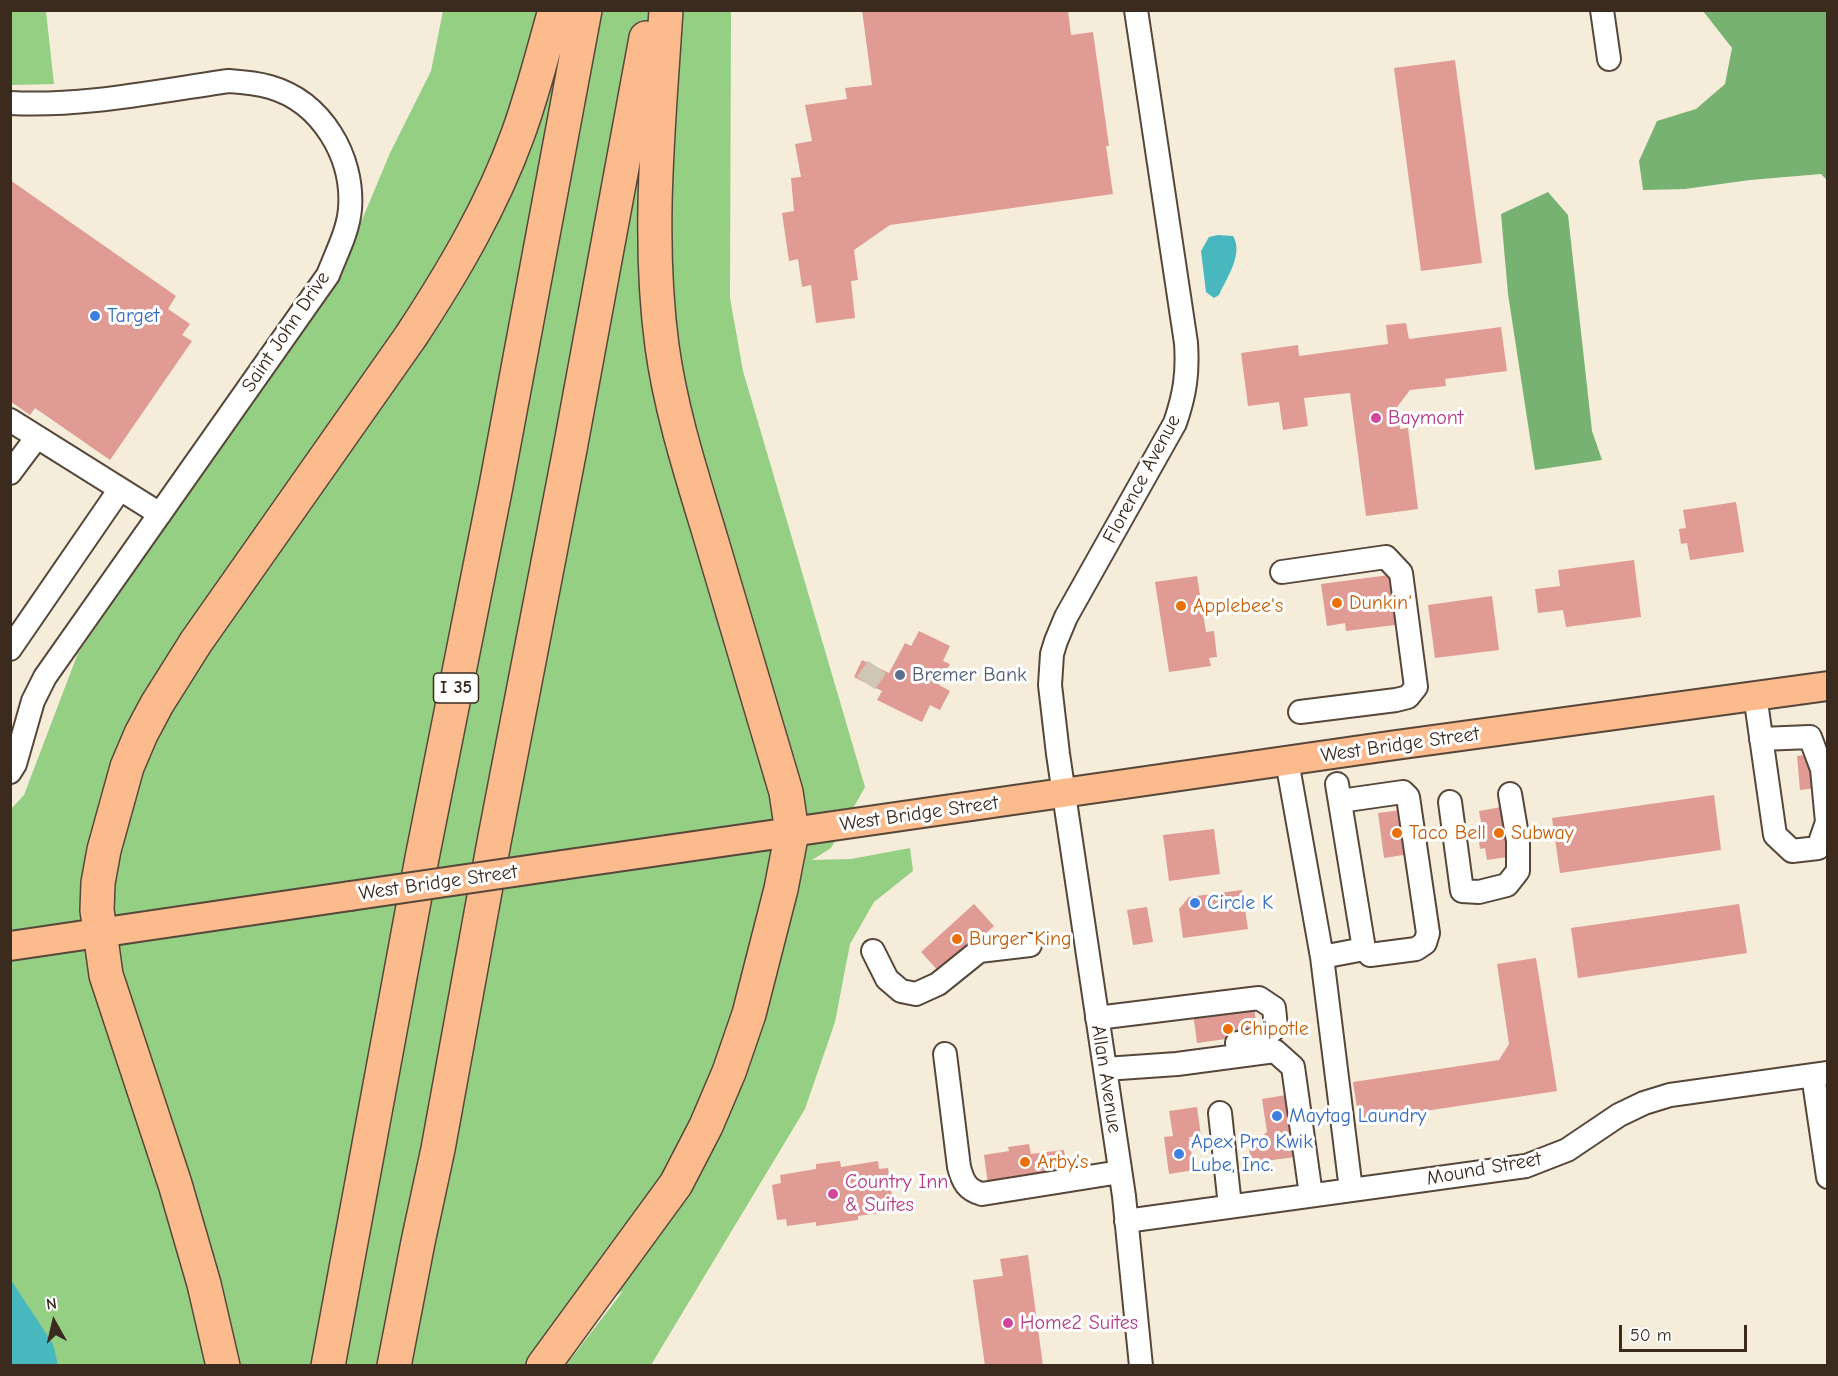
<!DOCTYPE html>
<html>
<head>
<meta charset="utf-8">
<style>
  body { margin:0 }
  #map { position:relative; width:1838px; height:1376px; overflow:hidden; background:#f5edda; font-family:"Comic Neue",sans-serif }
  canvas { display:block }
  .frame { position:absolute; inset:0; border:12px solid #3b2a1e; pointer-events:none }
  .north { position:absolute; left:24px; top:1292px; width:60px; height:60px; -webkit-text-stroke:4px #fff; paint-order:stroke; rotate:352deg; font-size:16px; font-weight:700; line-height:24px; text-align:center; color:#3b2a1e }
  .north::after { content:''; display:block; margin:auto; width:21px; height:27px; background:#3b2a1e; clip-path:polygon(50% 0,100% 100%,50% 72%,0 100%) }
  .scale { position:absolute; left:1619px; top:1325px; width:128px; height:27px; box-sizing:border-box; border:3px solid #3b2a1e; border-top:0; padding-left:8px; font-size:18px; line-height:21px; white-space:nowrap; color:#3b2a1e; -webkit-text-stroke:4px #fff; paint-order:stroke }
</style>
</head>
<body>
<div id="map">
<canvas width="1838" height="1376"></canvas>
<div class="frame"></div>
<div class="north">N</div>
<div class="scale">50 m</div>
</div>
<script>
const ctx = document.querySelector('canvas').getContext('2d');
ctx.lineJoin = 'round';
function paint(path, color) { ctx.fillStyle = color; ctx.fill(path, 'evenodd'); }
function trace(path, color, width, dash) { ctx.strokeStyle = color; ctx.lineWidth = width; ctx.lineCap = dash ? 'butt' : 'round'; ctx.setLineDash(dash || []); ctx.stroke(path); }
function write(font, color, halo, rows, align = 'center') {
  ctx.font = font + ' "Comic Neue",sans-serif'; ctx.lineWidth = 6; ctx.setLineDash([]); ctx.textBaseline = 'middle'; ctx.strokeStyle = halo; ctx.fillStyle = color; for (const [text, x, y, turn = 0] of rows) {
    ctx.save(); ctx.translate(x, y); ctx.rotate((+turn || 0) * Math.PI / 180); ctx.textAlign = isNaN(turn) ? turn : align; if (halo) ctx.strokeText(text, 0, 0); ctx.fillText(text, 0, 0); ctx.restore();
  }
}
paint(new Path2D(`
  M10,11H46L54,84L11,85Z
  M443,11H731L730,298L743,371L865,787L831,848L812,860L851,859L910,848L913,871L874,902L850,944L835,1022L805,1109L651,1365H566L623,1291L570,1329L543,1365L11,1366V809L24,795L78,653L209,463L333,289L390,153L431,71Z`), '#94cf84');
paint(new Path2D(`
  M1703,11H1827V180L1821,174L1750,180L1685,189L1643,190L1639,161L1657,121L1696,109L1725,84L1732,48Z
  M1548,192L1568,215L1592,431L1602,460L1535,470L1508,294L1501,214Z`), '#77b272');
paint(new Path2D(`
  M1218,235L1233,236C1244,254 1226,279 1219,295L1214,298L1206,292L1201,251L1209,237Z
  M11,1280L53,1344L58,1365H11Z`), '#48b7be');
paint(new Path2D(`
  M862,10H1068L1071,35L1093,32L1109,146H1106L1113,194L890,225L854,250L858,280L851,281L855,318L816,323L811,285L802,287L798,259L789,261L782,213L794,211L791,178L801,177L795,144L812,141L805,105L847,99L845,88L872,85Z
  M1455,60L1482,263L1421,271L1394,68Z
  M10,180L176,296L168,309L190,324L182,335L192,341L110,460L35,408L30,415L10,401Z
  M1406,323L1409,339L1501,327L1507,371L1445,379L1446,386L1410,390L1397,407L1400,429L1408,428L1418,509L1366,516L1350,393L1304,398L1308,426L1283,430L1279,402L1248,406L1241,353L1298,345L1299,356L1388,344L1386,325Z
  M1736,502L1744,552L1690,560L1687,543L1681,544L1679,529L1686,528L1683,510Z
  M1634,560L1641,617L1566,627L1563,610L1538,613L1535,589L1560,586L1558,570Z
  M1389,575L1392,598L1399,597L1403,624L1346,631L1345,623L1327,626L1321,584Z
  M1197,576L1206,632L1214,631L1217,657L1209,658L1211,666L1169,672L1155,582Z
  M1492,596L1499,650L1435,658L1428,605Z
  M919,631L950,646L943,661L950,664L939,685L950,691L940,710L930,705L922,722L877,700L882,691L854,677L862,660L889,673L905,643L911,646Z
  M1814,754L1817,788L1800,790L1797,756Z
  M1714,795L1721,850L1560,873L1552,818Z
  M1507,806L1514,856L1487,860L1485,848L1480,849L1477,828L1482,827L1479,811Z
  M1409,809L1416,853L1384,858L1378,813Z
  M1214,829L1220,874L1169,881L1163,835Z
  M1242,890L1248,929L1183,938L1179,909L1189,897Z
  M974,904L994,926L941,974L921,952Z
  M1739,904L1747,953L1578,978L1571,928Z
  M1147,907L1153,942L1133,945L1127,910Z
  M1536,958L1557,1091L1359,1121L1353,1082L1499,1060L1509,1044L1497,964Z
  M1254,1005L1256,1023H1261L1262,1034L1197,1043L1193,1013Z
  M1286,1095L1295,1157L1251,1163L1249,1147L1267,1132L1262,1099Z
  M1197,1107L1201,1136L1189,1137L1194,1170L1169,1174L1164,1137L1173,1136L1169,1111Z
  M1029,1144L1031,1154L1064,1150L1067,1169L1032,1174L1033,1179L988,1185L984,1155L1009,1151L1008,1147Z
  M840,1161L841,1167L878,1161L879,1169L888,1168L893,1203L884,1204L885,1212L858,1216V1220L816,1226V1222L787,1226L786,1219L777,1220L772,1185L781,1183L780,1175L816,1169V1164Z
  M1028,1255L1043,1366H985L973,1280L1003,1276L1000,1259Z`), '#df9b94');
trace(new Path2D(`
  M866,683L877,667`), '#d0c6b4', 22, [22, 11]);
const minor = new Path2D(`
  M1136,10L1186,343C1188,373 1185,394 1175,423L1066,617L1056,641L1052,654L1050,685L1058,754L1124,1196L1141,1366
  M1602,10L1609,59
  M10,103C84,107 157,91 229,81C243,82 256,83 270,87C322,102 354,157 350,209C348,232 336,254 328,275L45,677L33,701L15,764L10,772
  M10,420L160,514
  M10,473L37,437
  M1282,572L1386,557L1401,573L1416,687L1408,697L1396,700L1300,712
  M10,649L120,489
  M1755,695L1775,835L1792,851L1818,848L1827,822L1822,769L1810,737L1761,739
  M1287,761L1322,957L1351,1190
  M1337,784L1364,949L1370,955L1416,949L1425,943L1428,933L1408,797L1403,792L1340,801
  M1450,802L1462,891L1479,892L1507,885L1518,871V841L1510,794
  M873,951L887,979L901,991L916,994L938,984L979,951L1030,945
  M1322,957L1364,949
  M1097,1018L1259,998L1274,1008L1276,1027L1263,1039L1237,1043
  M945,1054L959,1167C963,1182 967,1190 982,1194L1120,1172
  M1105,1069L1177,1064L1275,1051L1293,1067L1311,1195
  M1813,1075L1828,1177
  M1220,1113L1230,1206
  M1126,1221L1526,1166L1567,1150L1619,1115L1644,1103L1670,1095L1828,1073`);
const major = new Path2D(`
  M562,865L1396,745L1828,686
  M10,946L350,896`);
const highway = new Path2D(`
  M223,1366L204,1284L175,1184L106,975L97,910L98,883L104,850L127,767L141,734L157,704L196,642L411,336C453,272 492,206 518,134C533,93 543,52 555,10
  M328,1366L422,858L496,486L585,10
  M394,1366L418,1242L438,1149L494,842L570,449L646,38
  M543,1366L676,1184L706,1126L729,1072L749,1014L781,889L792,832L786,792C761,708 736,623 711,539C692,476 671,412 662,346C647,234 659,122 666,10`);
trace(minor, '#57473a', 26);
trace(major, '#57473a', 32);
trace(highway, '#57473a', 36);
trace(minor, '#fff', 22);
trace(major, '#fbbb8c', 28);
trace(highway, '#fbbb8c', 33);
const majorBridge = new Path2D(`
  M350,896L562,865`);
trace(majorBridge, '#57473a', 32, []);
trace(majorBridge, '#fbbb8c', 28);
for (const [x, y, r, color] of [
  [95,316,6,"#3f7fe0"],
  [1376,418,6,"#d1479c"],
  [1337,603,6,"#e8710a"],
  [1181,606,6,"#e8710a"],
  [900,675,6,"#5c6f8a"],
  [1397,833,6,"#e8710a"],
  [1499,833,6,"#e8710a"],
  [1195,903,6,"#3f7fe0"],
  [957,939,6,"#e8710a"],
  [1228,1029,6,"#e8710a"],
  [1277,1116,6,"#3f7fe0"],
  [1179,1154,6,"#3f7fe0"],
  [1025,1162,6,"#e8710a"],
  [833,1194,6,"#d1479c"],
  [1008,1323,6,"#d1479c"]
]) { const dot = new Path2D(); dot.arc(x, y, r, 0, 2 * Math.PI); ctx.fillStyle = color; ctx.fill(dot); trace(dot, '#fff', 2); }
for (const [x, y, w] of [
  [456,688,45]
]) { const box = new Path2D(); box.roundRect(x - w / 2, y - 15, w, 30, 4.5); ctx.fillStyle = '#fff'; ctx.fill(box); trace(box, '#3b2a1e', 1.5); }
write('bold 18px', '#3b2a1e', null, [
  ["I 35",456,688]
]);
write('20px', '#366cbe', '#fff', [
  ["Target",107,316],
  ["Circle K",1207,903],
  ["Maytag Laundry",1289,1116],
  ["Apex Pro Kwik",1191,1142],
  ["Lube, Inc.",1191,1165]
], 'left');
write('20px', '#3b2a1e', '#fff', [
  ["Saint John Drive",286,332,-56],
  ["Florence Avenue",1142,479,-62],
  ["West Bridge Street",1400,745,-8],
  ["West Bridge Street",919,814,-8],
  ["West Bridge Street",438,883,-8],
  ["Allan Avenue",1106,1079,81],
  ["Mound Street",1484,1169,-10]
]);
write('20px', '#b23c85', '#fff', [
  ["Baymont",1388,418],
  ["Country Inn",845,1182],
  ["& Suites",845,1205],
  ["Home2 Suites",1020,1323]
], 'left');
write('20px', '#c56008', '#fff', [
  ["Dunkin'",1349,603],
  ["Applebee's",1193,606],
  ["Taco Bell",1409,833],
  ["Subway",1511,833],
  ["Burger King",969,939],
  ["Chipotle",1240,1029],
  ["Arby's",1037,1162]
], 'left');
write('20px', '#4e5e75', '#fff', [
  ["Bremer Bank",912,675]
], 'left');
</script>
</body>
</html>
